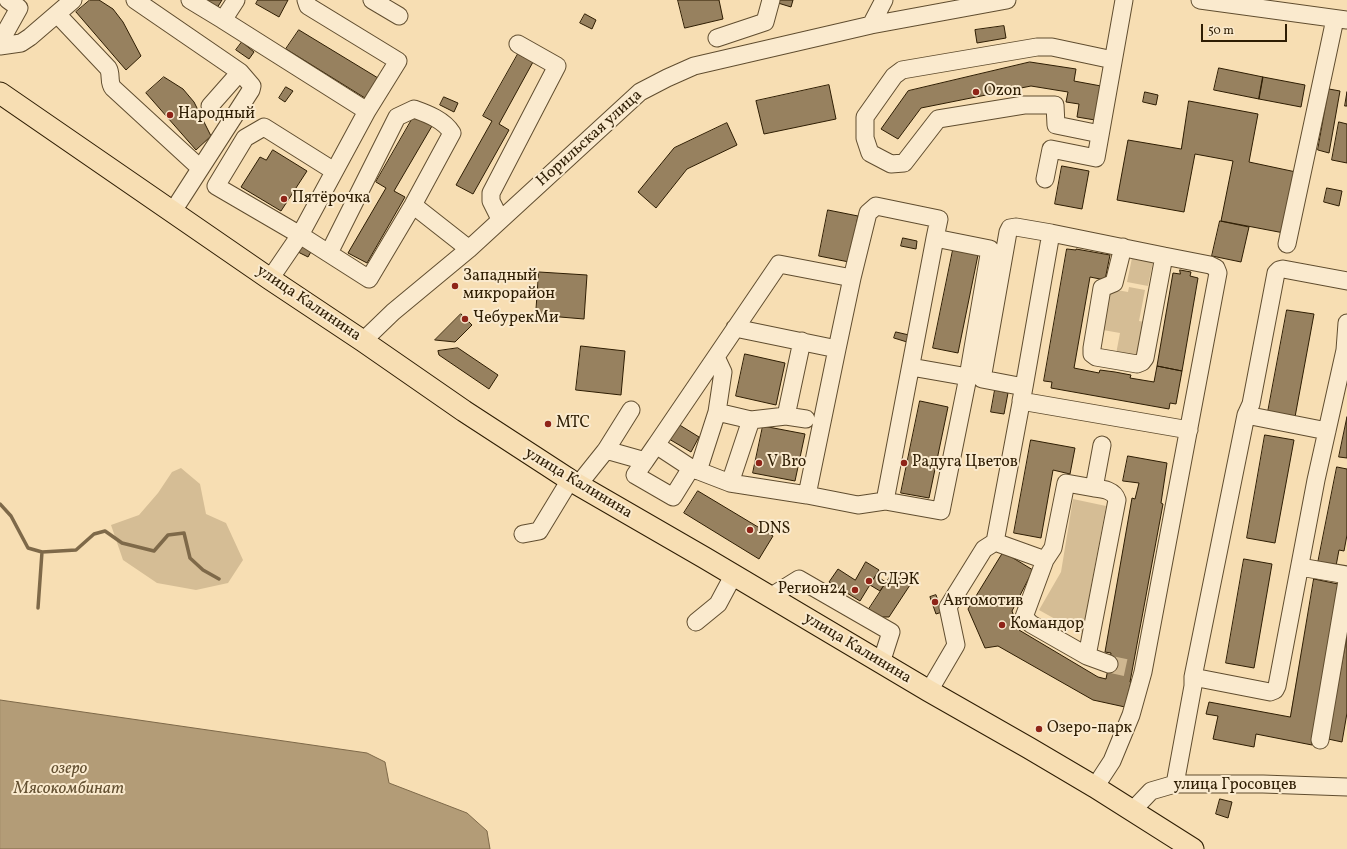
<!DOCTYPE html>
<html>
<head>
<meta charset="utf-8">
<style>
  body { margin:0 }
  #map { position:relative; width:1347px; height:849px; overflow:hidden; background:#f7deb3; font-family:Vollkorn,serif }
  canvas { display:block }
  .scale { position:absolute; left:1201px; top:24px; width:86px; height:18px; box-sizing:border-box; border:2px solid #2e1d03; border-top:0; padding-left:5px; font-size:12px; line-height:14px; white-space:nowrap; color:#2e1d03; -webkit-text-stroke:3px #faeace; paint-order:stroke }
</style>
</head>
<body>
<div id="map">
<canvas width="1347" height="849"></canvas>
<div class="scale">50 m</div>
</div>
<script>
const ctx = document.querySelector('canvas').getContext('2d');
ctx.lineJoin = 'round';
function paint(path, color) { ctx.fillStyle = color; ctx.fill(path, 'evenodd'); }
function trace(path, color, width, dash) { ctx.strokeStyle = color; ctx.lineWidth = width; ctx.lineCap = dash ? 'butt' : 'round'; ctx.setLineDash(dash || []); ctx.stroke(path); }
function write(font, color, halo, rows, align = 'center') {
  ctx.font = font + ' Vollkorn,serif'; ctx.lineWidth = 4; ctx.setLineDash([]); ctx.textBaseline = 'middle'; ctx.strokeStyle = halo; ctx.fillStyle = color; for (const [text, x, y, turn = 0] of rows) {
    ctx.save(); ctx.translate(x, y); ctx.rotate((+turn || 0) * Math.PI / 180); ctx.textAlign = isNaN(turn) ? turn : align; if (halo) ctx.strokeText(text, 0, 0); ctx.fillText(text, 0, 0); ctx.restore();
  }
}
paint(new Path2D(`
  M1132,258L1153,262L1148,286L1127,282Z
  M1129,287L1145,290L1139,321L1145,322L1139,358L1116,354L1120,333L1103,330L1111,289L1128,292Z
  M181,468L200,484L206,514L226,523L243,560L228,583L196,590L157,583L123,560L111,525L139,515L158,493L172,472Z
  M1073,499L1106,506L1082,634L1039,610L1061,572Z`), '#d5bd95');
const water = new Path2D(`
  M0,700L367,753L385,762L389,783L467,813L487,831L490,849H0Z`);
paint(water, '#b39c77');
trace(water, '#7e6949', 1);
trace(new Path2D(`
  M0,504L11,516L28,548L42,552L76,550L94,534L105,531L122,543L154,551L168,535L184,533L190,558L203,570L219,579
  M38,608L42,552`), '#7e6949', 3.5);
const building = new Path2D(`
  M90,0H99L113,9L123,22L141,56L126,70L76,12Z
  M204,0H222L217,8Z
  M258,0H288L279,17L256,4Z
  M678,0H719L723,19L685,28Z
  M779,0H793L791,7L778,3Z
  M585,14L596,20L592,29L580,23Z
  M1004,26L1006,38L977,43L975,30Z
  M299,30L378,78L365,98L286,49Z
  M242,42L254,52L249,59L236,50Z
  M518,54L533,62L499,124L509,130L473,194L456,185L492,121L483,116Z
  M1030,62L1076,69L1074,81L1101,86L1095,120L1077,117L1079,104L1066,102L1068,92L1031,86L921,108L898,139L881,129L908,91Z
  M1219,68L1263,77L1259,99L1214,90Z
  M164,77L183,89L194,102L211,136L196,150L146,93Z
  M1263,77L1305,85L1301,107L1259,99Z
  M829,85L836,119L764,134L756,101Z
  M286,87L293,91L285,102L279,98Z
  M1329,89L1340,91L1329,153L1318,150Z
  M1145,92L1158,95L1156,105L1143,102Z
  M1347,92V106H1345Z
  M444,97L458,103L454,112L440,105Z
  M1189,101L1258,114L1249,162L1296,172L1284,233L1221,221L1233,161L1195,154L1184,212L1117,200L1128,140L1181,149Z
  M414,116L432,126L394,191L405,197L367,263L348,253L386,188L376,182Z
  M1339,122L1347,124V163L1332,160Z
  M727,123L737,145L687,169L656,208L638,192L674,148Z
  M273,150L307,171L281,211L241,187L260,157L266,160Z
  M1062,166L1089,171L1082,209L1055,204Z
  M1327,188L1342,191L1339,206L1324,202Z
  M828,210L858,216L849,262L819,256Z
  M1220,221L1249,227L1241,262L1212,256Z
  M903,238L917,241L916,249L901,246Z
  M300,244L312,250L308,257L296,251Z
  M1067,249L1076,250V249L1110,255L1105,280L1090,277L1074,368L1099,373L1100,370L1115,372L1131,375L1130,378L1154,382L1157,366L1182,371L1176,404L1170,403L1169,409L1051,388L1052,382L1044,381Z
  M953,250L978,255L958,353L933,348Z
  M1180,270L1191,272L1190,276L1198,278L1182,371L1157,366L1173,273L1180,274Z
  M539,272L587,275L584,319L536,315Z
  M1287,310L1314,314L1295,417L1268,412Z
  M461,314L472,325L455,342L435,340Z
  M896,332L909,335L907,342L894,338Z
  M581,346L625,351L621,395L576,390Z
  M458,348L498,375L489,389L439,355L438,351Z
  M745,354L785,363L776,405L736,396Z
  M995,390L1008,393L1004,414L991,412Z
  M920,401L948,407L929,498L901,493Z
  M1347,417V458L1339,457Z
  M678,424L699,437L691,452L669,439Z
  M763,426L805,434L795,481L753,473Z
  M1265,435L1294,440L1275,543L1247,538Z
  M1031,440L1075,448L1070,474L1053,470L1041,538L1014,533Z
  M1128,456L1167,463L1161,503L1163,504L1130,682H1131L1125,707L1093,700L998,646L985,648L968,609L1003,552L1033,570L1012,611L1019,630L1098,677L1106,679L1111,653L1105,652L1132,498L1135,499L1139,483L1123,481Z
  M1337,467L1347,469V535L1344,551L1339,550L1336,566L1318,563Z
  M698,491L773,536L759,559L684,513Z
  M1244,559L1272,564L1254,668L1226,663Z
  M866,562L879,570L860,601L829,582L838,569L855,580Z
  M892,574L910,585L889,617H880L869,609Z
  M876,576L886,582L880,591L870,585Z
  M1314,579L1338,584L1312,745L1256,734L1254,747L1213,739L1218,716L1206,714L1209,702L1290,717Z
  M936,595L942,612L936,614L930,597Z
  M1347,636V713L1342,742L1328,739Z
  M1220,799L1232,802L1228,818L1216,814Z`);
paint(building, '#97815f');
trace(building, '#2e1d03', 1);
trace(new Path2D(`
  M1109,664L1132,669`), '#cfb790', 17, [17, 8]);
const minor = new Path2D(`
  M135,0L240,72L252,86L251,90L173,211
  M190,0L223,20
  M236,0L223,20L367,111
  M372,0L399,16
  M1200,0L1347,20
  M57,14L108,68C112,74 108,82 113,88L200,168
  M871,25L884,0
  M717,38L765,22L771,0
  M0,42L19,8L8,0
  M0,46L21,43L30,37L73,0
  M210,106L240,72
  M1100,134L1056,125L1055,105H1024L938,119L904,163L891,164L870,153L865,138V117L894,76L902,70L1037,47H1052L1113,60
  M1045,179L1051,149L1096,158L1124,0
  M413,205L469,249
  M500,219L491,201V193L557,66L518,44
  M1051,233L1016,227L1010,228L1008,232L982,379L1024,387L1051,233L1164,256L1145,358L1142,362L1137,364L1096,357L1092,354V348L1102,288L1114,283L1123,247
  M935,238L990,249L968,377L941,511L885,501Z
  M1287,244L1335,19
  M329,253L397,117L414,109C428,114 444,120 452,133L413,205L369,279L300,235L216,186L245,138L264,127L334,171
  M270,279L300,235L367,111L398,61L308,6L306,0
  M363,341L393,312L469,249L640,92L667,78L694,66L871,25L1007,0
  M837,349L852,278
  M716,357L723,372L717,412L751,420L730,483
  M911,367L968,377
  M1023,391L1021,401L1189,430
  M1246,415L1327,431
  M786,416L802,341
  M751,420L786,416L806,419
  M656,445L779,264L852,278L868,213L876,206L939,219L935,238
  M1102,445L1094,488C1103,489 1114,490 1117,500L1087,656L1109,664
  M606,450L645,461L656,445L691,468L730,483L807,495L837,349L735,328
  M645,461L635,475L673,497L691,468
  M698,471L717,412
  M578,485L606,450L631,410
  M807,495L858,505L885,501
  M523,534L539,531L570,480
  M995,542L1045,560L1024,617L1031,624L1087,656
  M1045,560L1053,548L1066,483L1094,488
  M1300,567L1347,575
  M770,597L799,579L891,632L881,663
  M696,622L718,604L733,576
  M1193,677L1270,692L1275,690L1277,686L1316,480L1345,350L1347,323
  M929,691L956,645L948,607L984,549L995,542L1024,387
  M1320,740L1347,581
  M1175,784L1193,686V677L1246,415L1251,404L1276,273L1279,270L1283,269L1347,281
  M1095,787L1112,761L1131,715L1143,672L1218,273L1216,268L1210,265L1164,256
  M1132,811L1151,791L1175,784H1263L1347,787`);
const major = new Path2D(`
  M0,93L270,279L363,341L464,411L570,480L705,558L929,691L1029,748L1095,787L1193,849`);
trace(minor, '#604d2f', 19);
trace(major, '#2e1d03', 23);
trace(minor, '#faeace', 17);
trace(major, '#f7deb3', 21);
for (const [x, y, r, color] of [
  [976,92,4,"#8f2418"],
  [170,115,4,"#8f2418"],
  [284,199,4,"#8f2418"],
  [455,286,4,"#8f2418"],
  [465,319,4,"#8f2418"],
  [548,424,4,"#8f2418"],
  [759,463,4,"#8f2418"],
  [904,463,4,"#8f2418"],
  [750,530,4,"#8f2418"],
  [869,581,4,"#8f2418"],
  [855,590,4,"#8f2418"],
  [935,602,4,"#8f2418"],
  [1002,625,4,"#8f2418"],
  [1039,729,4,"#8f2418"]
]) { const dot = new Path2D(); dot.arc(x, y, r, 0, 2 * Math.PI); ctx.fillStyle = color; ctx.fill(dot); trace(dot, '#faeace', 1.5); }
write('16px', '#2e1d03', '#faeace', [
  ["Ozon",984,92],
  ["Народный",178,115],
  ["Пятёрочка",292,199],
  ["Западный",463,277],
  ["микрорайон",463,295],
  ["ЧебурекМи",473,319],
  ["МТС",556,424],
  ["V Bro",767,463],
  ["Радуга Цветов",912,463],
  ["DNS",758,530],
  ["СДЭК",877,581],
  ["Регион24",847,590,"right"],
  ["Автомотив",943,602],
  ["Командор",1010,625],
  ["Озеро-парк",1047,729]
], 'left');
write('16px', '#2e1d03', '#faeace', [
  ["Норильская улица",590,139,-42],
  ["улица Калинина",308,304,34],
  ["улица Калинина",578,484,31],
  ["улица Калинина",857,649,31],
  ["улица Гросовцев",1235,786]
]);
write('italic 17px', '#635031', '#faeace', [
  ["озеро",69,770],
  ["Мясокомбинат",69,790]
]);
</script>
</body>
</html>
